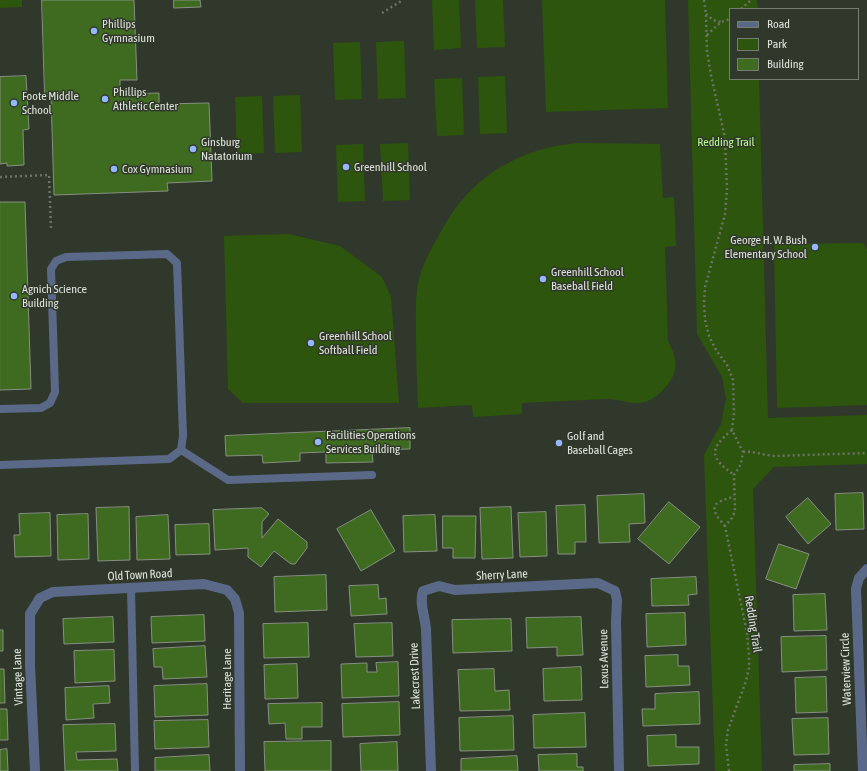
<!DOCTYPE html>
<html>
<head>
<meta charset="utf-8">
<style>
  body { margin:0 }
  #map { position:relative; width:867px; height:771px; overflow:hidden; background:#30382b; font-family:"Asap Condensed",sans-serif }
  canvas { display:block }
  .legend { position:absolute; left:729px; top:8px; width:130px; height:72px; box-sizing:border-box; background:#30382b; border:1px solid #767c71; margin:0; padding:5px 7px; list-style:none; font-size:12px; color:#dee3db }
  .legend li { display:flex; align-items:center; gap:8px; height:20px }
  .legend b { width:20px; border:1px solid #767c71 }
</style>
</head>
<body>
<div id="map">
<canvas width="867" height="771"></canvas>
<ul class="legend">
<li><b style="height:5px;background:#5b6988"></b>Road</li>
<li><b style="height:11px;background:#2d550d"></b>Park</li>
<li><b style="height:11px;background:#3f6b20"></b>Building</li>
</ul>
</div>
<script>
const ctx = document.querySelector('canvas').getContext('2d');
ctx.lineJoin = 'round';
function paint(path, color) { ctx.fillStyle = color; ctx.fill(path, 'evenodd'); }
function trace(path, color, width, dash) { ctx.strokeStyle = color; ctx.lineWidth = width; ctx.lineCap = dash ? 'butt' : 'round'; ctx.setLineDash(dash || []); ctx.stroke(path); }
function write(font, color, halo, rows, align = 'center') {
  ctx.font = font + ' "Asap Condensed",sans-serif'; ctx.lineWidth = 3; ctx.setLineDash([]); ctx.textBaseline = 'middle'; ctx.strokeStyle = halo; ctx.fillStyle = color; for (const [text, x, y, turn = 0] of rows) {
    ctx.save(); ctx.translate(x, y); ctx.rotate((+turn || 0) * Math.PI / 180); ctx.textAlign = isNaN(turn) ? turn : align; if (halo) ctx.strokeText(text, 0, 0); ctx.fillText(text, 0, 0); ctx.restore();
  }
}
paint(new Path2D(`
  M0,0H22V7L0,8Z
  M432,0H459L461,48L434,50Z
  M475,0H503L505,47L477,48Z
  M542,0H665L668,108L546,112Z
  M688,0H757L758,9H730V79H759L768,418L867,415V464L774,467L753,489L762,771H715L704,455L721,424L726,398L722,377L697,334Z
  M404,41L406,98L378,99L376,42Z
  M360,42L362,99L335,100L333,43Z
  M505,76L507,133L480,134L478,77Z
  M462,78L464,135L437,136L434,79Z
  M300,95L302,152L275,153L273,96Z
  M262,96L264,153L237,154L235,97Z
  M408,143L410,200L383,201L380,144Z
  M580,143L660,144L663,198L674,197L676,246L665,247L668,341C679,362 679,373 662,391C657,396 650,401 641,403C629,404 617,398 605,399C577,400 550,402 522,403V414L473,417L472,405L418,408C417,383 416,357 416,332C416,316 415,300 418,284C421,267 430,251 438,237C445,224 453,210 463,199C493,164 535,146 580,143Z
  M363,144L365,201L338,202L336,145Z
  M289,234L340,246L382,277L391,297L399,403H243L228,389L224,236Z
  M863,243L867,249V405L777,408L774,244Z`), '#2d550d');
const building = new Path2D(`
  M42,0H134L137,80H120V94L159,93V104L209,103L212,181L167,183L168,191L54,195L51,96H45Z
  M174,0H200L201,7L174,8Z
  M26,76L29,129L23,130L24,165L7,166V163L0,164V77Z
  M0,202H25L31,389L0,390Z
  M410,428V449L372,450L373,462L326,463V452L300,453V461L263,463L262,455L226,456L225,436Z
  M863,493L864,529L836,530L835,494Z
  M644,494L645,523L629,524L630,542L599,543L597,496Z
  M808,498L831,524L808,544L786,517Z
  M669,502L700,527L669,564L638,539Z
  M585,505L586,542H575V554H558L556,506Z
  M129,507L130,560L98,561L96,508Z
  M511,507L513,558L482,559L480,508Z
  M262,508L269,514L262,522V538L278,519L307,542V548L295,564H291L274,551L261,567L248,557V548L215,550L213,510Z
  M371,510L395,551L361,571L337,529Z
  M546,512L547,556L520,557L518,513Z
  M50,513L51,556L15,557L14,535H20L19,514Z
  M88,514L89,559L58,560L57,515Z
  M168,515L170,559L137,560L136,517Z
  M435,515L437,551L404,552L403,516Z
  M443,516H476L475,558H453V548H443Z
  M209,524L210,554L176,555L175,525Z
  M779,544L809,554L796,589L766,579Z
  M326,575L327,610L275,612L274,577Z
  M696,577L697,594L688,595L689,605L652,606L651,579Z
  M378,585L379,599L386,598L387,614L351,616L349,586Z
  M825,594L827,630L794,631L793,595Z
  M685,613L686,645L647,647L646,614Z
  M204,615L205,641L152,643L151,617Z
  M113,617L114,642L64,644L63,619Z
  M581,617L583,655L557,656V647L527,648L526,618Z
  M511,619L512,651L453,653L452,620Z
  M308,623L309,657L264,658L263,624Z
  M392,623L393,656L356,657L354,624Z
  M0,630H3V651H0Z
  M826,636L827,670L782,672L781,637Z
  M205,646L207,677L163,679L162,667H154L153,649Z
  M114,650L115,681L75,683L74,651Z
  M678,655V666H689L690,685L646,687L645,656Z
  M398,662L399,696L342,698L341,664L367,663V672H377L376,663Z
  M297,664L298,698L265,699L264,665Z
  M581,667L582,700L544,701L543,669Z
  M0,669H4L5,703H0Z
  M494,669L495,691L509,690L510,710L460,711L458,670Z
  M826,677L827,712L796,713L795,678Z
  M207,684L208,715L155,717L154,686Z
  M109,686L110,703L93,704L94,718L66,720L65,688Z
  M699,692L700,724L643,726L642,709H655V694Z
  M399,702L400,735L343,737L342,704Z
  M322,703V727H302V739H286L285,723L269,724L268,704Z
  M0,709H7L8,740H0Z
  M585,713L586,747L534,748L533,715Z
  M513,716L514,750L460,751L459,718Z
  M828,718L829,754L794,755L792,719Z
  M208,720L209,747L155,749L154,721Z
  M115,724L116,751L76,752L77,760L117,759L118,771H65L63,725Z
  M676,735V747H699V764L648,766L647,736Z
  M331,741V771H265L264,742Z
  M397,742L398,771H361L360,744Z
  M7,749L8,771H0V750Z
  M577,754V767H583V771H539L538,755Z
  M209,755L210,771H155V758Z
  M517,756L518,771H461V759Z
  M830,764V771H794V765Z`);
paint(building, '#3f6b20');
trace(building, '#869080', 1);
trace(new Path2D(`
  M704,0L706,14L707,51L711,75L725,138L727,190L725,214L705,287L704,303L705,320L709,336L716,350L727,365L733,380L734,413L732,430L743,452L741,464L734,475L735,511L732,518L725,526L747,633L749,656V668L746,681L728,730L726,745L729,771
  M741,9L751,0
  M382,13L403,0
  M706,14L713,20L721,22
  M707,35L721,22L730,19
  M0,177L49,175L51,228
  M732,430C708,450 710,457 734,475
  M743,452C754,451 763,455 774,456L867,453
  M725,526C720,520 708,508 719,502C724,499 729,499 734,496`), '#6c7368', 2.5, [2, 3]);
trace(new Path2D(`
  M0,409L41,408L50,403L55,392L51,269L56,261L66,257L167,254L177,263L183,436L181,450L169,459L0,465
  M181,450L228,480L372,475
  M131,588L135,771`), '#5b6988', 8);
trace(new Path2D(`
  M35,771L30,665V614L40,598L53,592L204,584L227,590L235,599L239,613L240,771
  M431,771L426,629C425,616 419,604 423,591L439,586L455,590L598,583L615,591L617,600L616,622L619,771
  M863,771L856,589L859,578L867,569`), '#5b6988', 10);
for (const [x, y, r, color] of [
  [94,31,4,"#96b6fd"],
  [105,99,4,"#96b6fd"],
  [14,103,4,"#96b6fd"],
  [193,149,4,"#96b6fd"],
  [346,167,4,"#96b6fd"],
  [114,169,4,"#96b6fd"],
  [815,247,4,"#96b6fd"],
  [543,279,4,"#96b6fd"],
  [14,296,4,"#96b6fd"],
  [311,343,4,"#96b6fd"],
  [318,442,4,"#96b6fd"],
  [559,443,4,"#96b6fd"]
]) { const dot = new Path2D(); dot.arc(x, y, r, 0, 2 * Math.PI); ctx.fillStyle = color; ctx.fill(dot); trace(dot, '#30382b', 1.5); }
write('12px', '#dee3db', '#30382b', [
  ["Phillips",102,24],
  ["Gymnasium",102,38],
  ["Phillips",113,92],
  ["Athletic Center",113,106],
  ["Foote Middle",22,96],
  ["School",22,110],
  ["Ginsburg",201,142],
  ["Natatorium",201,156],
  ["Greenhill School",354,167],
  ["Cox Gymnasium",122,169],
  ["George H. W. Bush",807,240,"right"],
  ["Elementary School",807,254,"right"],
  ["Greenhill School",551,272],
  ["Baseball Field",551,286],
  ["Agnich Science",22,289],
  ["Building",22,303],
  ["Greenhill School",319,336],
  ["Softball Field",319,350],
  ["Facilities Operations",326,435],
  ["Services Building",326,449],
  ["Golf and",567,436],
  ["Baseball Cages",567,450]
], 'left');
write('12px', '#b9f994', '#30382b', [
  ["Redding Trail",726,142]
]);
write('12px', '#dee3db', '#30382b', [
  ["Old Town Road",140,575,-3],
  ["Sherry Lane",502,575,-3],
  ["Redding Trail",753,624,81],
  ["Lexus Avenue",604,659,-91],
  ["Waterview Circle",846,669,-92],
  ["Lakecrest Drive",415,676,-92],
  ["Vintage Lane",18,677,-92],
  ["Heritage Lane",227,679,-90]
]);
</script>
</body>
</html>
